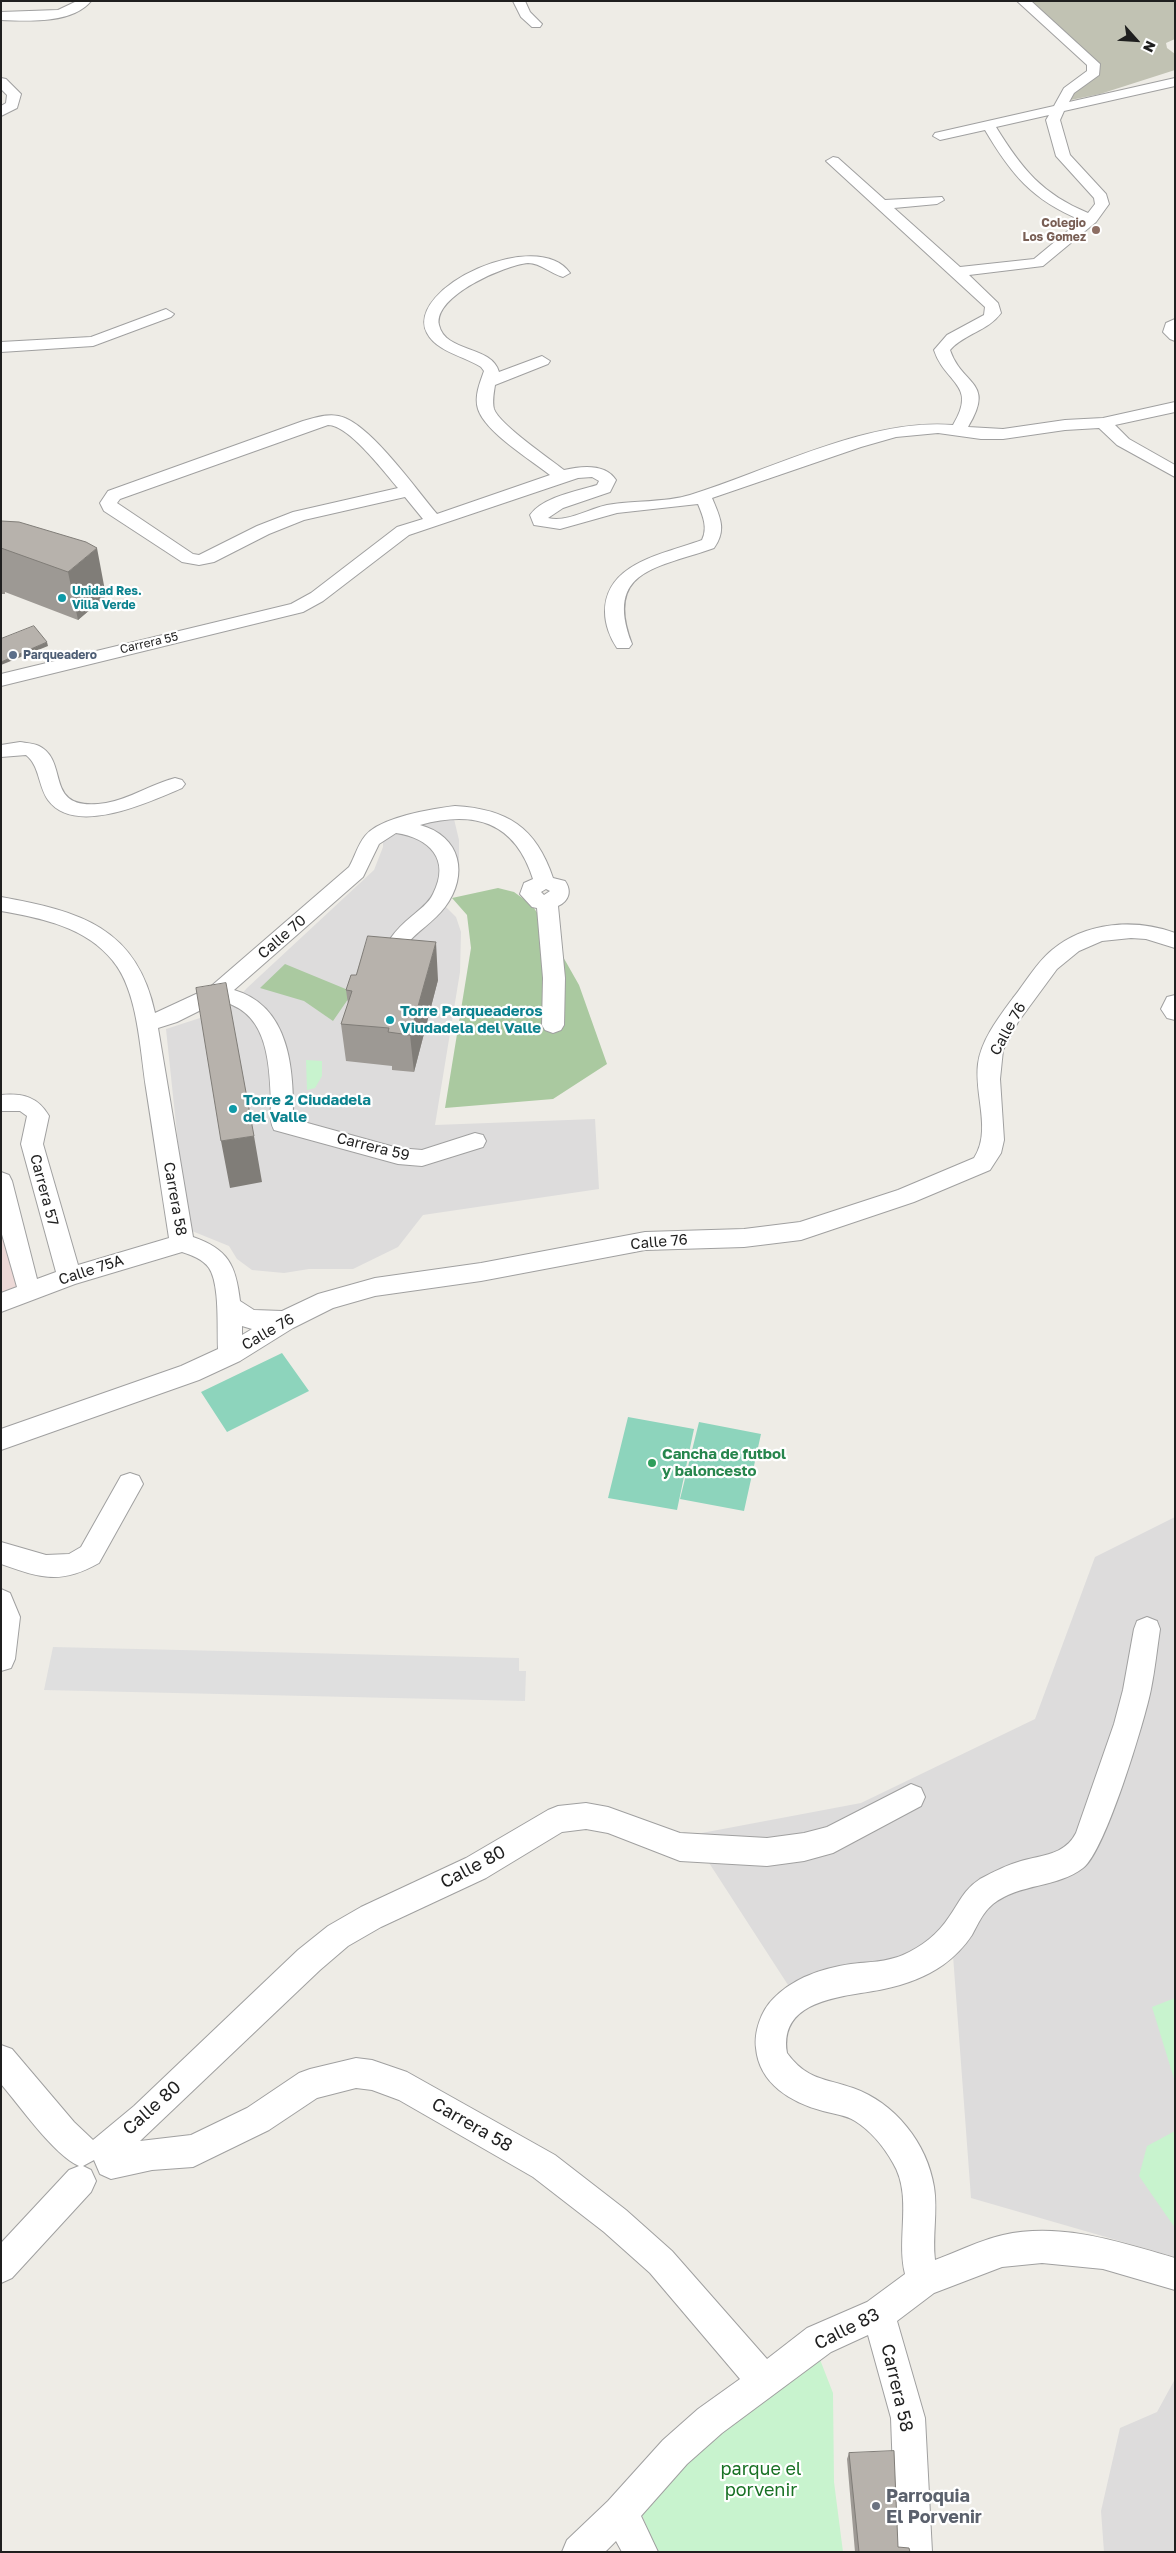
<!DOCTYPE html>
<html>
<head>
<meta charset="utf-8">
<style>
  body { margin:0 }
  #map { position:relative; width:1176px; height:2553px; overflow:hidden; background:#eeece6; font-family:"Golos Text",sans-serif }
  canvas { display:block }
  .frame { position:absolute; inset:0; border:2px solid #1f1f1f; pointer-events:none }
  .north { position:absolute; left:1111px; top:15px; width:50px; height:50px; -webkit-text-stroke:4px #fff; paint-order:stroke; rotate:116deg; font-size:14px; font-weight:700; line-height:20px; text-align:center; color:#1f1f1f }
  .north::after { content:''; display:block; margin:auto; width:18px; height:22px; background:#1f1f1f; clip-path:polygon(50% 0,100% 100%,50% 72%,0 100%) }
</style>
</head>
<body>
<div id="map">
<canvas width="1176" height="2553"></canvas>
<div class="frame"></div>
<div class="north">N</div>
</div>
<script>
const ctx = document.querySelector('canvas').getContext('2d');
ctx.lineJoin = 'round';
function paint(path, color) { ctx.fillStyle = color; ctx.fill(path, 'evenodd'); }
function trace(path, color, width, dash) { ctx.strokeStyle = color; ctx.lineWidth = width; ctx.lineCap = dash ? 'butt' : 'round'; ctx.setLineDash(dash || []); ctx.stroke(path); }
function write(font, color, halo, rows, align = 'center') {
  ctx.font = font + ' "Golos Text",sans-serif'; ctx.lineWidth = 4.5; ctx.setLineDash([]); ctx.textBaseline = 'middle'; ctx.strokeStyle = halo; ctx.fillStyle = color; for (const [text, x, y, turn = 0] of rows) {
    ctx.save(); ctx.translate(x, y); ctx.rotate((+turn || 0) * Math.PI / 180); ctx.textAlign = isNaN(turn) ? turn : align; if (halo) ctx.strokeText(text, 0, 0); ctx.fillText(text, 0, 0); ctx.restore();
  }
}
paint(new Path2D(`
  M454,819L459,840V864L456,883L444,905L456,917L461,932L460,972L435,1125L595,1119L599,1189L423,1215L398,1247L353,1269H309L284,1273L252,1270L237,1259L229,1246L187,1229L166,1029L228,1009L247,988L374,870L383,847V839L426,823Z
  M1175,1517V2257L971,2198L952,1942L799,2002L691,1835L861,1803L1035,1719L1095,1557Z
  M1175,2379V2552H1104L1101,2511L1120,2428L1157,2412Z`), '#dddcdc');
paint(new Path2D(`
  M1,1215L19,1286L1,1293Z`), '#edd9d7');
paint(new Path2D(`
  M1030,1H1175V39L1166,43L1167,48L1175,54V70L1100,94L1061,102L1092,67Z`), '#c1c2b3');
paint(new Path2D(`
  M498,888L514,892L532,905L545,925L579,985L607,1064L553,1099L445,1108L471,948L467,915L452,898Z
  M285,964L353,992L333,1021L304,1001L260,988Z`), '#aac9a0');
paint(new Path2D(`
  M306,1060L322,1061V1076L315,1088L307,1090Z
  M1175,1998V2082L1152,2007Z
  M1175,2131V2228L1139,2176L1147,2146Z
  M819,2357L833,2393L834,2482L843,2552H657L638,2505L713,2425Z`), '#c8f3ce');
paint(new Path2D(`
  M282,1353L309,1391L227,1432L201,1392Z
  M628,1417L694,1429L677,1510L608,1498Z
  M699,1422L761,1434L744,1511L680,1499Z`), '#8dd4bc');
paint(new Path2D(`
  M53,1647L519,1658V1671H526L525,1701L44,1690Z`), '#dfdfdf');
const minor = new Path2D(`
  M77,1H91C72,24 28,21 1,20V12L58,10Z
  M513,1H525L530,12L542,24L540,27H532L521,17Z
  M1017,1H1031L1100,64L1099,75L1074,93L1069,102L1175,78V86L1064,111L1060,120L1070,155L1106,194L1109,204L1096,222L1043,266L969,275L998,303L1001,313C988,331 964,334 950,350C962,386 996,381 968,427L1003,429L1065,420L1103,418L1175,402V412L1115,425L1129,439L1175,465V477L1117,445L1099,428L1065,430L1003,439H981L938,433L896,437L861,447L712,498C720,517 727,530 714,548C659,568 603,569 632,644L629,648H617C610,638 605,624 605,612C605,562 665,554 702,540C708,528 703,516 698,504L617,513L560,529L534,525L530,515C543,497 577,491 597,485L599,481L592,477L578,478L409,535L323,601L303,612L1,686V674L291,604L311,593L397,527L423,519L405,497L304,520L269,534L214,562L199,565L182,562L104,511L100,503L108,491L303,421C317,417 332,412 345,418C374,430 416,489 437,514L550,475C531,460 485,432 478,409C474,396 480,383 484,371L481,367C464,356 437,352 427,333C404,288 538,226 570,273L563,277C551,274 541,263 528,263C505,265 433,296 439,325C445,353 492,345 499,372L542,356L550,361L548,364L495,385C494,392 492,401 494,409C499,424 550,459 564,470C581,466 605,463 616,480L610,492L563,508L548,518C566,523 588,509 607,505C634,500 664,503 690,495C771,470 868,418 953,425C978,384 945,384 934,350L947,335L984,315L985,307L826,161L833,157L838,158L885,200L942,197L944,200L937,204L894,208L960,267L1034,259L1081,220C1032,200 1011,174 985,130L940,140L933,136L935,133L1054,106L1064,88L1087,71V65ZM1049,115L1046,120L1056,156L1094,198L1095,204L1088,213C1042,194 1022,169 996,127ZM328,425C349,425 385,473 398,488L293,512L257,526L199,555L193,554L117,503L120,499Z
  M1,78L6,79L21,94L17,108L1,116V106L6,103L7,95L1,89Z
  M166,309L174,314L171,317L93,346L1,352V342L91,337Z
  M1175,319V341L1170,339L1163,332L1166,323Z
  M20,742C26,743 33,743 39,746C71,762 41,813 106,803C130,799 151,784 175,778L182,780L185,784L182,788C149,802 75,837 48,800C38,786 40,766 26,755L1,757V745Z
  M455,806C507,809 536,827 553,878L565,881C572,891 569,901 558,906L565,978L564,1025L561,1030L553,1033L545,1030L542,1025L543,978L537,908L532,907L520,894L524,883L533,879C515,822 475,810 420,825C461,836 469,875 445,907C434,922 417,931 406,945C401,953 400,962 395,970L388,972L381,970L378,965C384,944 395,930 412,916C419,910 429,903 433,894C451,859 429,838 396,833L379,844L363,877L234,990C290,1006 294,1070 293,1119L398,1148L422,1150L475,1133L483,1135L486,1141L483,1147L422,1166L398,1164L274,1130C269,1121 271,1110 271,1099C269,1059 267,1010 219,1001L177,1022L158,1028L193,1237C228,1249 236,1265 240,1301L254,1310L282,1311L318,1294L375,1278L481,1263L645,1232L744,1229L800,1222L898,1190L974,1158C992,1131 974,1095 978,1064C981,1040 999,1017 1013,998C1026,982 1036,963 1052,950C1085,922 1135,918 1175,933V948L1146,939L1131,938L1102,941L1079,951L1057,969L1018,1022L1003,1050L1000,1079L1004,1140L1001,1153L990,1170L914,1202L801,1240L744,1247L645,1250L481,1281L375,1296L333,1308L293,1328L240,1361L199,1380L1,1450V1429L181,1366L218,1349C217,1328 220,1284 209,1268C203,1259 191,1255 182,1252L75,1284L1,1312V1293L17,1287L1,1231V1172L9,1175L12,1181L37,1279L56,1272L21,1144L27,1116L20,1111H1V1095C23,1093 38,1097 49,1116L43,1144L78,1265L169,1238C161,1188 154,1138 146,1088C140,1050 138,991 113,961C86,927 41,918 1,911V897C79,911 137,927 155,1013L209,988L349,867C355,857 357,846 365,836C380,817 432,809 455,806ZM546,889L550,891L544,895L541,892ZM242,1326L252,1329L242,1335Z
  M1175,995V1020L1167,1018L1161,1009L1167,997Z
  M130,1473L139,1476L143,1484L99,1563C60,1585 41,1578 1,1564V1542L46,1555L69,1554L81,1547L121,1476Z
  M1,1589L10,1593L20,1617L15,1659L11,1668L1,1671Z
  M1147,1617L1157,1621L1160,1629C1157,1649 1155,1669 1151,1689C1145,1720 1105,1852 1083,1868C1057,1888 1020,1883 993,1904C983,1912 978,1924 972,1935C964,1947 954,1957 943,1965C926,1977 904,1985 884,1989C848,1997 778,1997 787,2053C807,2080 824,2078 853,2088C895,2103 927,2143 934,2187C938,2211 932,2236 935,2260C957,2252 980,2240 1003,2235C1061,2222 1120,2242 1175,2258V2290L1103,2269L1042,2263L1002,2267L934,2293L897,2321L925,2418L932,2552H896L891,2418L868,2335L831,2352L722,2433L687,2464L641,2516L658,2552H622L616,2541L605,2552H562L567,2540L608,2501L663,2440L698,2409L740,2379L650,2273L604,2232L533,2177L399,2100L372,2090L356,2088L317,2098L269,2130L193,2167L152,2170L111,2179L100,2174L94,2160L83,2166L91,2170L96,2181L91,2192L12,2278L1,2283V2243L69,2170L79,2166C54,2155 20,2106 1,2084V2045L12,2049L74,2122L93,2140L134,2106L298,1950L328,1926L361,1907L466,1858L548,1810L558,1806L586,1803L608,1807L680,1833L767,1838L804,1833L827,1827L911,1784L921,1788L925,1797L921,1806L833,1853L804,1861L767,1866L680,1861L608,1833L586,1829L562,1832L486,1878L381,1927L348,1946L320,1970L140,2141L191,2135L247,2108L299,2073L310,2069L356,2058L372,2060L407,2072L555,2155L626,2210L672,2251L767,2359L807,2328L867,2302L905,2274C896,2238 913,2196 893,2163C884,2147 871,2131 855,2121C846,2115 834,2114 823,2111C792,2103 759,2084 756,2048C754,2032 761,2011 773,1999C793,1978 823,1968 851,1964C868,1962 887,1962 903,1955C921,1947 938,1934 949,1917C959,1903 964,1889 980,1879C993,1872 1007,1865 1021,1861C1042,1855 1065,1855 1076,1833L1114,1724L1123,1690L1134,1629L1137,1621Z`);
trace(minor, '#a0a0a0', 2);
paint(minor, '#fff');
paint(new Path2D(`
  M1,521L106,596L78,620L5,592V594H1Z
  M356,975L438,980L414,1072L392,1070V1066L346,1061L341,1024L348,1004L346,990Z
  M849,2453L898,2547L910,2552H855L847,2459Z`), '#9d9994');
paint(new Path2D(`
  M97,548L106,596L78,620L68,572Z
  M47,642L48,646L1,665V662Z
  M436,942L438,980L414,1072L410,1035Z
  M254,1136L262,1182L230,1188L221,1141Z`), '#807d78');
const building = new Path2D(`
  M1,521L19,522L86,542L97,548L68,572L1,548Z
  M34,626L47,642L1,662V639Z
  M368,936L436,942L410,1035L388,1032L389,1028L341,1024L352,991L346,990L351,975H356Z
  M226,983L254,1136L221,1141L196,988Z
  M894,2451L898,2547L909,2548L910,2552H859L849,2453Z`);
paint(building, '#b7b2ac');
trace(building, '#807d78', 1);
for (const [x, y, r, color] of [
  [1096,230,5,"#8d6e63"],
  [62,598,5,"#0f9aa8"],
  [13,655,5,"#5c6f8a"],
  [390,1020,5,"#0f9aa8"],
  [233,1109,5,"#0f9aa8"],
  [652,1463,5,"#2e9e5b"],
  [876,2506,5,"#6b7280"]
]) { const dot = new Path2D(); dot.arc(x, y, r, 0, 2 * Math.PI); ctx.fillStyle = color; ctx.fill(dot); trace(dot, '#fff', 2); }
write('bold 12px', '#785e54', '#fff', [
  ["Colegio",1086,223],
  ["Los Gomez",1086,237]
], 'right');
write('bold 12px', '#0d838f', '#fff', [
  ["Unidad Res.",72,591],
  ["Villa Verde",72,605]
], 'left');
write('12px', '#1f1f1f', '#fff', [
  ["Carrera 55",149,643,-13]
]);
write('bold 12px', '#4e5e75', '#fff', [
  ["Parqueadero",23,655]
], 'left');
write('15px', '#1f1f1f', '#fff', [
  ["Calle 70",282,937,-41],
  ["Calle 76",1008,1029,-61],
  ["Carrera 59",373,1147,14],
  ["Carrera 57",44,1190,75],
  ["Carrera 58",175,1199,80],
  ["Calle 76",659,1242,-5],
  ["Calle 75A",91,1270,-18],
  ["Calle 76",268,1332,-30]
]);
write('bold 15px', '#0d838f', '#fff', [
  ["Torre Parqueaderos",400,1011],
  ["Viudadela del Valle",400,1028],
  ["Torre 2 Ciudadela",243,1100],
  ["del Valle",243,1117]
], 'left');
write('bold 15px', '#27864d', '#fff', [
  ["Cancha de futbol",662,1454],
  ["y baloncesto",662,1471]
], 'left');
write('18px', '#1f1f1f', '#fff', [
  ["Calle 80",473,1867,-28],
  ["Calle 80",152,2108,-42],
  ["Carrera 58",472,2125,30],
  ["Calle 83",847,2329,-27],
  ["Carrera 58",897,2388,77]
]);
write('18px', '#187124', '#fff', [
  ["parque el",761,2469],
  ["porvenir",761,2490]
]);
write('bold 18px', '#5b616d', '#fff', [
  ["Parroquia",886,2496],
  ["El Porvenir",886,2517]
], 'left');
</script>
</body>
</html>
